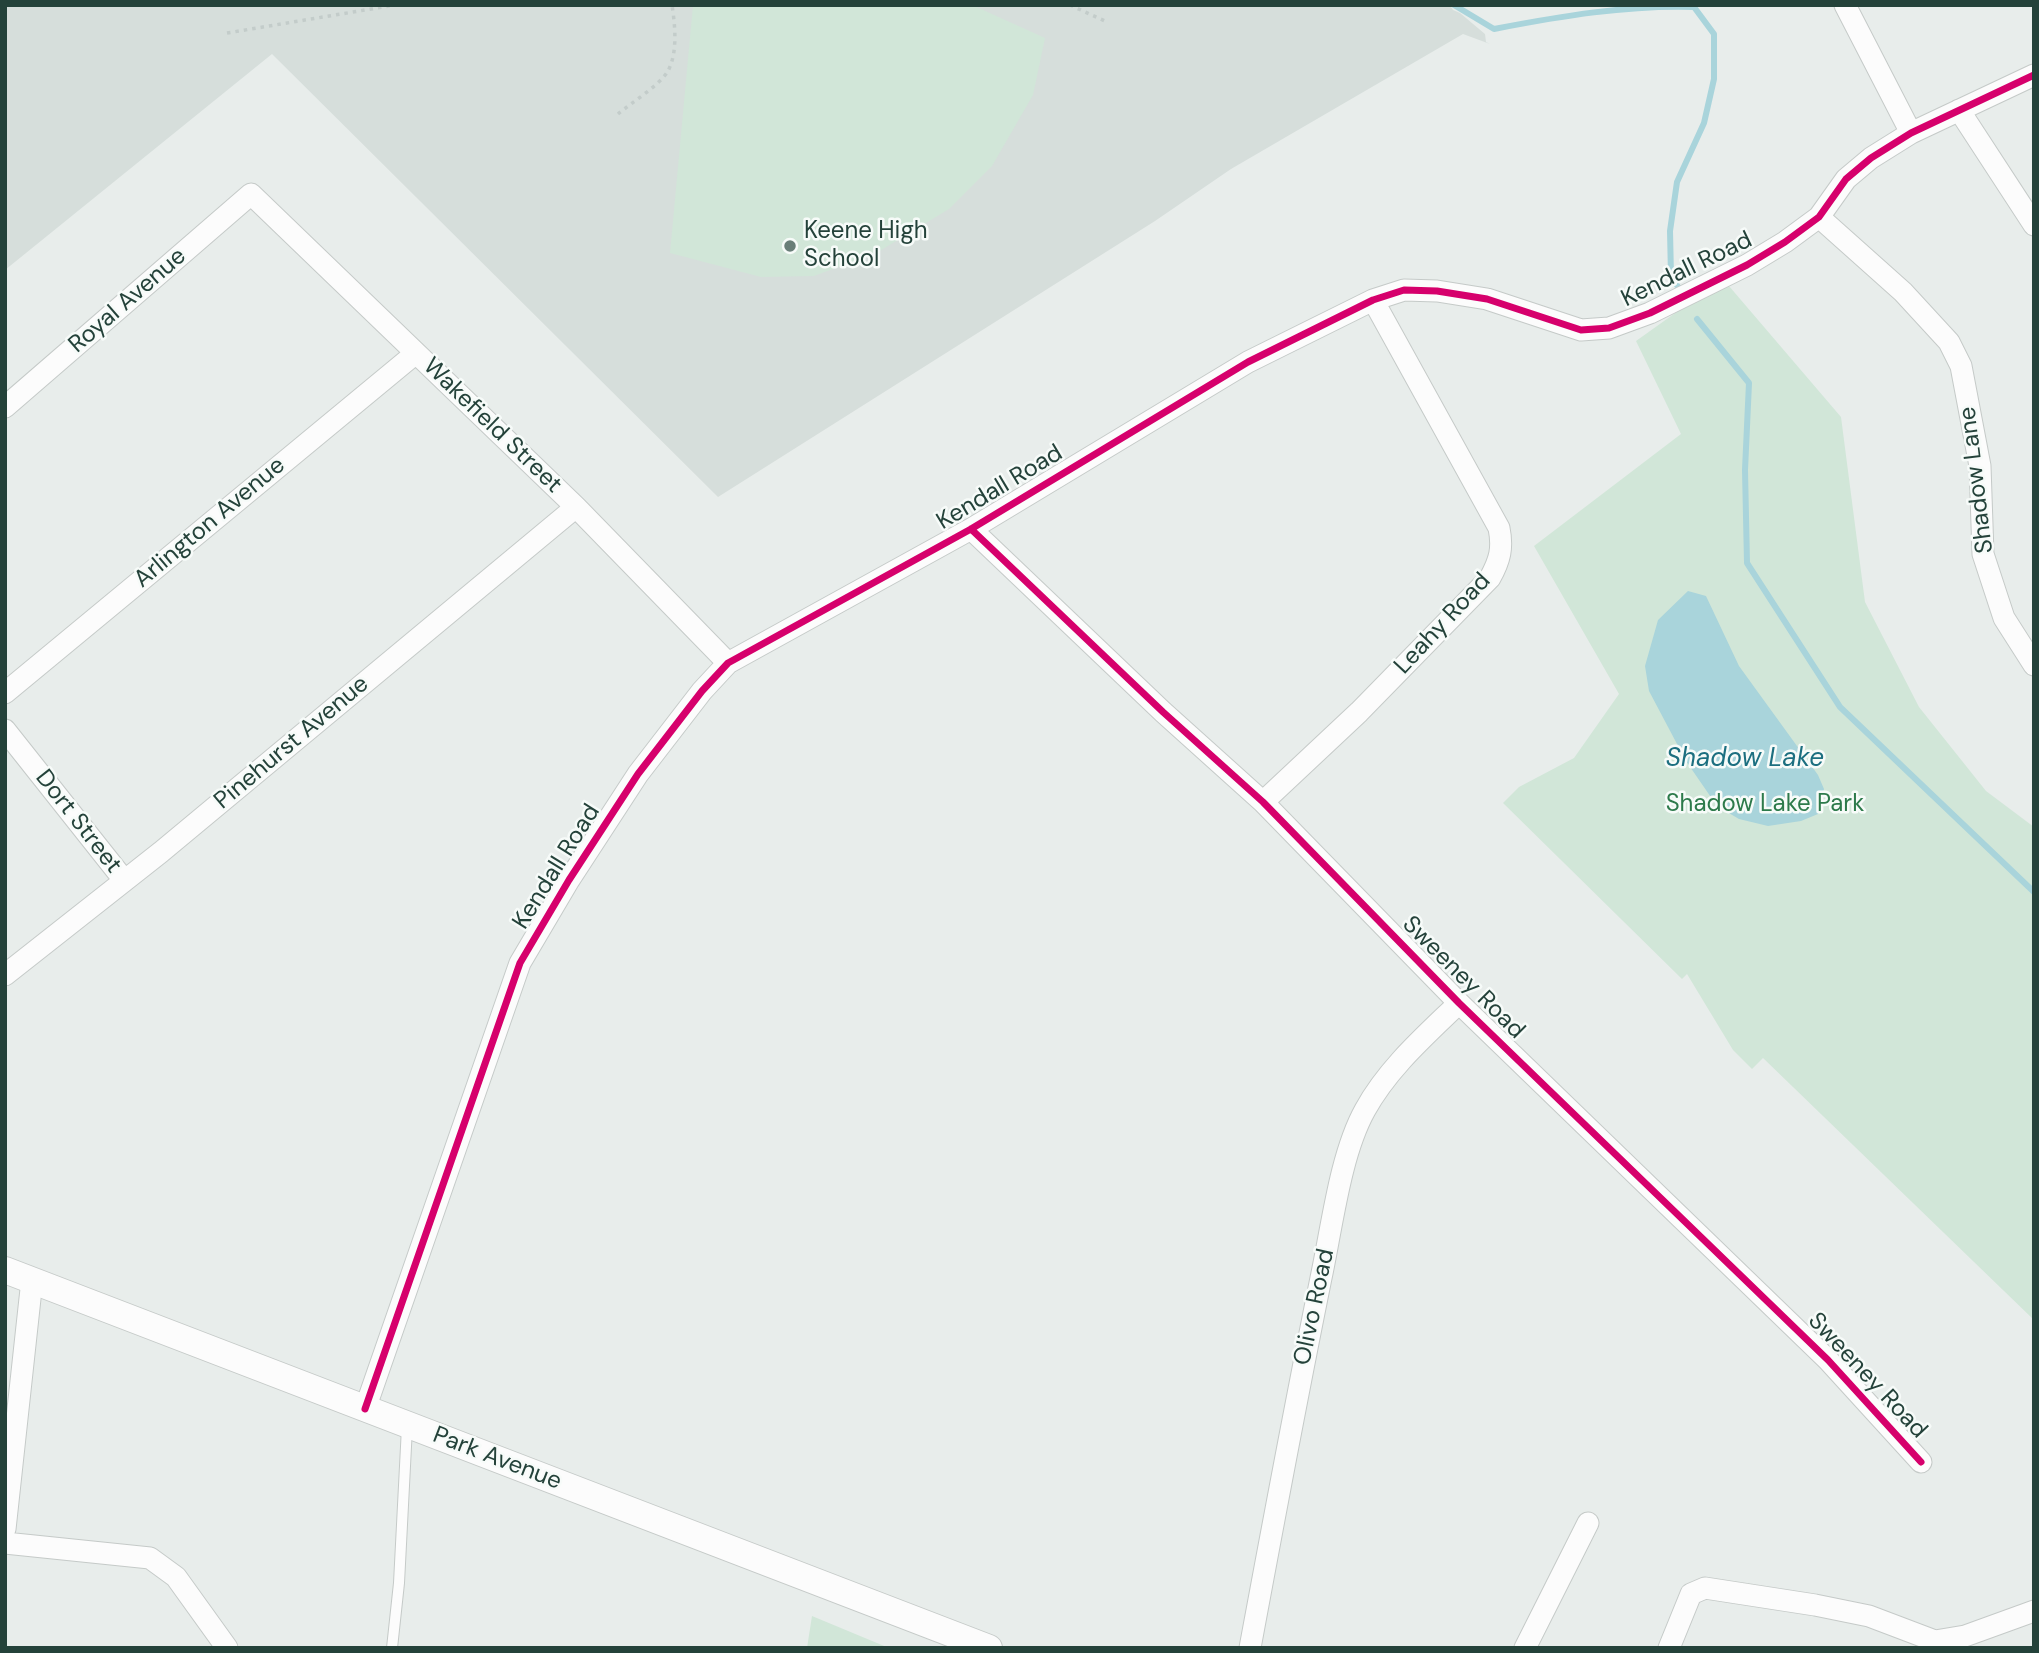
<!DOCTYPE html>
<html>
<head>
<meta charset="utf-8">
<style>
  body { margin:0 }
  #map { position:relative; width:2039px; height:1653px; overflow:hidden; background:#e8edeb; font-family:"DM Sans",sans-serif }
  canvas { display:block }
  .frame { position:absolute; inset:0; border:7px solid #24423a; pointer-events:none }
</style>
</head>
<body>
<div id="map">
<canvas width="2039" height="1653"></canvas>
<div class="frame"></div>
</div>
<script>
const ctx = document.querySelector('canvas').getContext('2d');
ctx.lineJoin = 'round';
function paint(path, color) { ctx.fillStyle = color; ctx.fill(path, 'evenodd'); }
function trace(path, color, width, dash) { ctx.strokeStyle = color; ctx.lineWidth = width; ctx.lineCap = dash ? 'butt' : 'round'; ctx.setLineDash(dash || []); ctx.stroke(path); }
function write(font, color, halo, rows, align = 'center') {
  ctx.font = font + ' "DM Sans",sans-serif'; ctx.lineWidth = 5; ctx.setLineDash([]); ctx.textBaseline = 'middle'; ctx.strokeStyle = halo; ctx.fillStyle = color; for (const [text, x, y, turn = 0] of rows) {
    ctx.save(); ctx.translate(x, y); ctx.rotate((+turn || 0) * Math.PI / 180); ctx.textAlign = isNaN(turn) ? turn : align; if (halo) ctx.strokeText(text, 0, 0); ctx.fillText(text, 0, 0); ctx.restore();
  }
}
paint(new Path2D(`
  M5,5H1450L1453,10L1460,13L1485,34L1486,42L1490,44L1463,34L1231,169L1155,221L718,497L272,54L5,270Z`), '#d6dedb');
paint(new Path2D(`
  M693,5H972L1045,38L1033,95L992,166L949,209L878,252L814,276L761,277L670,253Z
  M1723,279L1841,417L1865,602L1919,707L1986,791L2034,827V1320L1763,1058L1752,1069L1733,1050L1687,974L1682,979L1503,803L1519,787L1574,758L1619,694L1534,546L1681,434L1636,341Z
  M812,1616L889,1648H807Z`), '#d1e6d8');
paint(new Path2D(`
  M1688,591L1706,596L1739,666L1818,775L1824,789L1818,814L1801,821L1768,826L1739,819L1717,806L1686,761L1649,691L1645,666L1658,620Z`), '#a9d4db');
trace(new Path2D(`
  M1454,5L1494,29C1561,16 1627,5 1694,7L1714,34V79L1704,123L1677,182L1670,231L1671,276L1680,290
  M1697,319L1749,383L1745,470L1747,563L1840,707L2034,892`), '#a9d4db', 6);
const service = new Path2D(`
  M392,1648L399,1583L407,1427`);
const minor = new Path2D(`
  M1845,5L1911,133
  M1959,110L2034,225
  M1819,217L1903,292L1949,342L1961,366L1980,466L1983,554L2004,618L2034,665
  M5,407L251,194L576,507L728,663
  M971,529L1163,712L1263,802L1459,1003L1828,1360L1921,1462
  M5,693L416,353
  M5,730L124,880
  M1263,802L1359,712L1490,578C1500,560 1503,548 1499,528L1373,300
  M5,975L161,852L576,507
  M365,1409L520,963L569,880L638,774L702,691L728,663L971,529L1248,362L1373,300L1404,290L1437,291L1487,299L1581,330L1609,328L1650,313L1747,265L1785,242L1819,217L1846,179L1871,158L1911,133L2034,75
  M5,1529L32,1280
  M5,1543L150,1558L176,1577L227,1648
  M1250,1648C1273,1524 1296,1401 1321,1278C1332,1227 1340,1155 1365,1110C1388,1068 1426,1035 1459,1003
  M1525,1648L1588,1523
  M1669,1648L1691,1594L1705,1588L1815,1605L1869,1616L1935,1641L1965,1636L2034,1611`);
const tertiary = new Path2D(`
  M5,1270L989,1648`);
trace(service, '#c5cac8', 12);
trace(minor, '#c5cac8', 23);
trace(tertiary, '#c5cac8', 28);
trace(new Path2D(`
  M1070,5L1107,22
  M227,33L395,5
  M618,114C631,103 660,85 668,71C678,52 675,25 672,5`), '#c3ccca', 3.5, [3.5, 5]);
trace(service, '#fcfcfc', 10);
trace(minor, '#fcfcfc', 21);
trace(tertiary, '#fcfcfc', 26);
trace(new Path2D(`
  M971,529L1163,712L1263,802L1459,1003L1828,1360L1921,1462
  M365,1409L520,963L569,880L638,774L702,691L728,663L971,529L1248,362L1373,300L1404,290L1437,291L1487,299L1581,330L1609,328L1650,313L1747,265L1785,242L1819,217L1846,179L1871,158L1911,133L2034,75`), '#d6006c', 7);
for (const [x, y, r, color] of [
  [790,246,7,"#697e78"]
]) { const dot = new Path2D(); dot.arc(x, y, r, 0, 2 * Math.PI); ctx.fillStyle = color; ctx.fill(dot); trace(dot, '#f7fbf9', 2.5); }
write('24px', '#24423a', '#f7fbf9', [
  ["Keene High",804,232],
  ["School",804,260]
], 'left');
write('24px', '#24423a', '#f7fbf9', [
  ["Kendall Road",1687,270,-26],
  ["Royal Avenue",128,301,-41],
  ["Wakefield Street",492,426,44],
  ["Shadow Lane",1977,480,-97],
  ["Kendall Road",1000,488,-31],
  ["Arlington Avenue",210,523,-40],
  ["Leahy Road",1443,624,-47],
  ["Pinehurst Avenue",292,743,-40],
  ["Dort Street",78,822,52],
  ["Kendall Road",557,867,-58],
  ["Sweeney Road",1463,978,45],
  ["Olivo Road",1315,1307,-78],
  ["Sweeney Road",1867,1376,47],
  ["Park Avenue",497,1459,21]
]);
write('24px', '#2d7a4b', '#f7fbf9', [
  ["Shadow Lake Park",1765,805]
]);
write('italic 26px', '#1c6f80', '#f7fbf9', [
  ["Shadow Lake",1745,759]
]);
</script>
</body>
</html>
